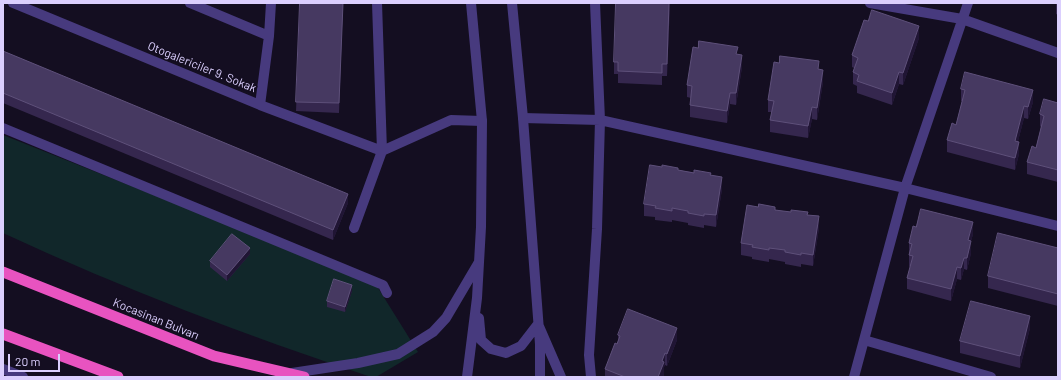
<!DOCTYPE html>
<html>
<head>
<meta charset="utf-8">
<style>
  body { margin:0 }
  #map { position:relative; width:1061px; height:380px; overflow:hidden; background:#140e21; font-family:Barlow,sans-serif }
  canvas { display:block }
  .frame { position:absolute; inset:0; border:4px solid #dbcffe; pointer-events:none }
  .scale { position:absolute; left:8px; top:354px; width:52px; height:18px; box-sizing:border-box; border:2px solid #dbcffe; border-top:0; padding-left:5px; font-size:12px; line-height:14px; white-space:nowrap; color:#dbcffe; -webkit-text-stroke:3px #140e21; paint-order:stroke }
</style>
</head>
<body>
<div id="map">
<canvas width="1061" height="380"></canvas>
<div class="frame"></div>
<div class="scale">20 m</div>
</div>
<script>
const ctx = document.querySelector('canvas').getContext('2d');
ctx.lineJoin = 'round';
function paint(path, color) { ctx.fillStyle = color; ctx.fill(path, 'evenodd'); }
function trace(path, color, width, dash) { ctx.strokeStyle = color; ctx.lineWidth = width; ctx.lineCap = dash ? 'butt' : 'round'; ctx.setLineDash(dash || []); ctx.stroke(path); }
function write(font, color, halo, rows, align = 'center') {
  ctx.font = font + ' Barlow,sans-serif'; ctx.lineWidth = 3; ctx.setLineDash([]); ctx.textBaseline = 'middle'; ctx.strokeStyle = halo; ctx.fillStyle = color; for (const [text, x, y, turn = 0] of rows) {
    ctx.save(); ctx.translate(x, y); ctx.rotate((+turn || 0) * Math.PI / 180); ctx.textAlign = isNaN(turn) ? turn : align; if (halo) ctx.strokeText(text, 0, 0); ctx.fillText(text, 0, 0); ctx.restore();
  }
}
paint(new Path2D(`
  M3,135L375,283L418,352L376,377H371C245,335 123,289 3,233Z`), '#11272a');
trace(new Path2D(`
  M13,3L260,105L382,151L451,120L482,121
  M190,3L269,36
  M870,3L962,19L1058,53
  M260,105L269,36L271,3
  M523,118L600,120L905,188L1058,226
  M3,128L383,285L387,293
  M354,228L382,151L377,3
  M864,340L991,377
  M3,369L23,377
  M591,377L589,355L597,229L600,120L595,3
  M854,377L905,188L968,3`), '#473a7e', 10);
trace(new Path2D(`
  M512,3L523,118L540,344V377
  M479,318L481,340L491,349L506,353L521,346L538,324L561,377
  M292,373L358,363L398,354L433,332L446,318L479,262
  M467,377L477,298L481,227L482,121L471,3`), '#473a7e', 10);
trace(new Path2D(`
  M3,272L214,356L304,377
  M3,334L118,377`), '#e853c0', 11);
paint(new Path2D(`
  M300,3H343L339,113L296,111Z
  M670,3L667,76H662V85L618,83V74H614V62Z
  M1058,3V15L1056,14V4Z
  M919,38L903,85L899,84L892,105L857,93V86L853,84V72L854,68L852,67V55Z
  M3,51L348,203L333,240L3,103Z
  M738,55L742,67L736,105L730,104L727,123L690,117V105L691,98L687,97V85Z
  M819,69L823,82L817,120L812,119L808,138L770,132V120L772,112H768V100Z
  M961,89L1033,102L1028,119L1024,118L1018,141L1019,154L1015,170L947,152V140L956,125L962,101H961Z
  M1058,103V182L1027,174V162L1036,148L1041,127L1040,126V114Z
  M678,170L711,175L722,189L716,227L704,225V228L688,225V223L672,220V222L655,220V217L644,216V204Z
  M775,210L808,215L819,228L813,266L801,264V267L785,264V262L769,259V262L752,259V257L741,255V243Z
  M916,227L973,234L971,241V253L967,270L964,269L961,280L957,279L951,301L907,289V278L910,267L909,266V243Z
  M1058,248V306L988,288V276Z
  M250,254L227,281L210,267V261Z
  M352,291L345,312L327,307V301Z
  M1030,328L1020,368L960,353V341Z
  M618,335L677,340L667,366L665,365L664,367V374L663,377H605V369L617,344L618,341Z`), '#35274e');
paint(new Path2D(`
  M343,3L339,113V103Z
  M669,3H670L667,76V64Z
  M919,26V38L903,85V73Z
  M742,55V67L736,105V93Z
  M823,70V82L817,120V108Z
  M899,72V84L892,105V93Z
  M1033,90V102L1028,119V107Z
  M730,93V104L727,123V111Z
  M1024,106V118L1015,153V141Z
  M812,107V119L808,138V126Z
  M1019,142V154L1015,170V158Z
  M722,177V189L716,227V215Z
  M348,194V203L333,240V230Z
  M819,216V228L813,266V255Z
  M973,222V234L968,252V240Z
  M971,241V253L967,270V258Z
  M250,248V254L227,281V275Z
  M964,258V269L961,280V268Z
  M957,267V279L951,301V289Z
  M352,285V291L345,312V307Z
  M1030,316V328L1020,368V356Z
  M677,328V340L667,366V354Z
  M665,353V365L664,367V374L663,377H658L662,361Z`), '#201534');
const building = new Path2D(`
  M300,3H343L339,103L296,102Z
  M616,3H669L667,64H662V73L618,71V62H614Z
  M872,10L919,26L903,73L899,72L892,93L857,81L859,75L853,72L858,58L852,55L864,20L868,21Z
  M699,41L738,47L736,54L742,55L736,93H730L727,111L690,105L692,86L687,85L693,47L698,48Z
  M3,51L348,194L333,230L3,93Z
  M780,56L819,61L818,69L823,70L817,108L812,107L808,126L770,120L774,101L768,100L774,62L779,63Z
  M965,72L1033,90L1028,107L1024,106L1015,141L1019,142L1015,158L947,140L952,123L956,125L965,90L961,89Z
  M1044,99L1058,103V170L1027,162L1032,146L1036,148L1044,116L1040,114Z
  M650,165L662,167V165L678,168V170L694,173V170L711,173L710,175L722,177L716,215L704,214V216L688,213V211L672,208V211L655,208L656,206L644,204Z
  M759,204L775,207V210L791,212V210L808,212L807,215L819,216L813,255L801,253V255L785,252V250L769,248V250L752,247L753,245L741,243L747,205L758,207Z
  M921,209L973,222L968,240L971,241L967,258H964L961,268L957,267L951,289L907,278L913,256L909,255L912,244L909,243L913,226L916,227Z
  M998,233L1058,248V294L988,276Z
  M232,234L250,248L227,275L210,261Z
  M334,279L352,285L345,307L327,301Z
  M971,301L1030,316L1020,356L960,341Z
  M628,309L677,328L667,354L665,353L662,361L664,362L658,377H625L605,369L615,343L617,344L620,336L618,335Z`);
paint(building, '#463961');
trace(building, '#5e507a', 1);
write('12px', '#dbcffe', '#140e21', [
  ["Otogalericiler 9. Sokak",202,67,22],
  ["Kocasinan Bulvarı",156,319,22]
]);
</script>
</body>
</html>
